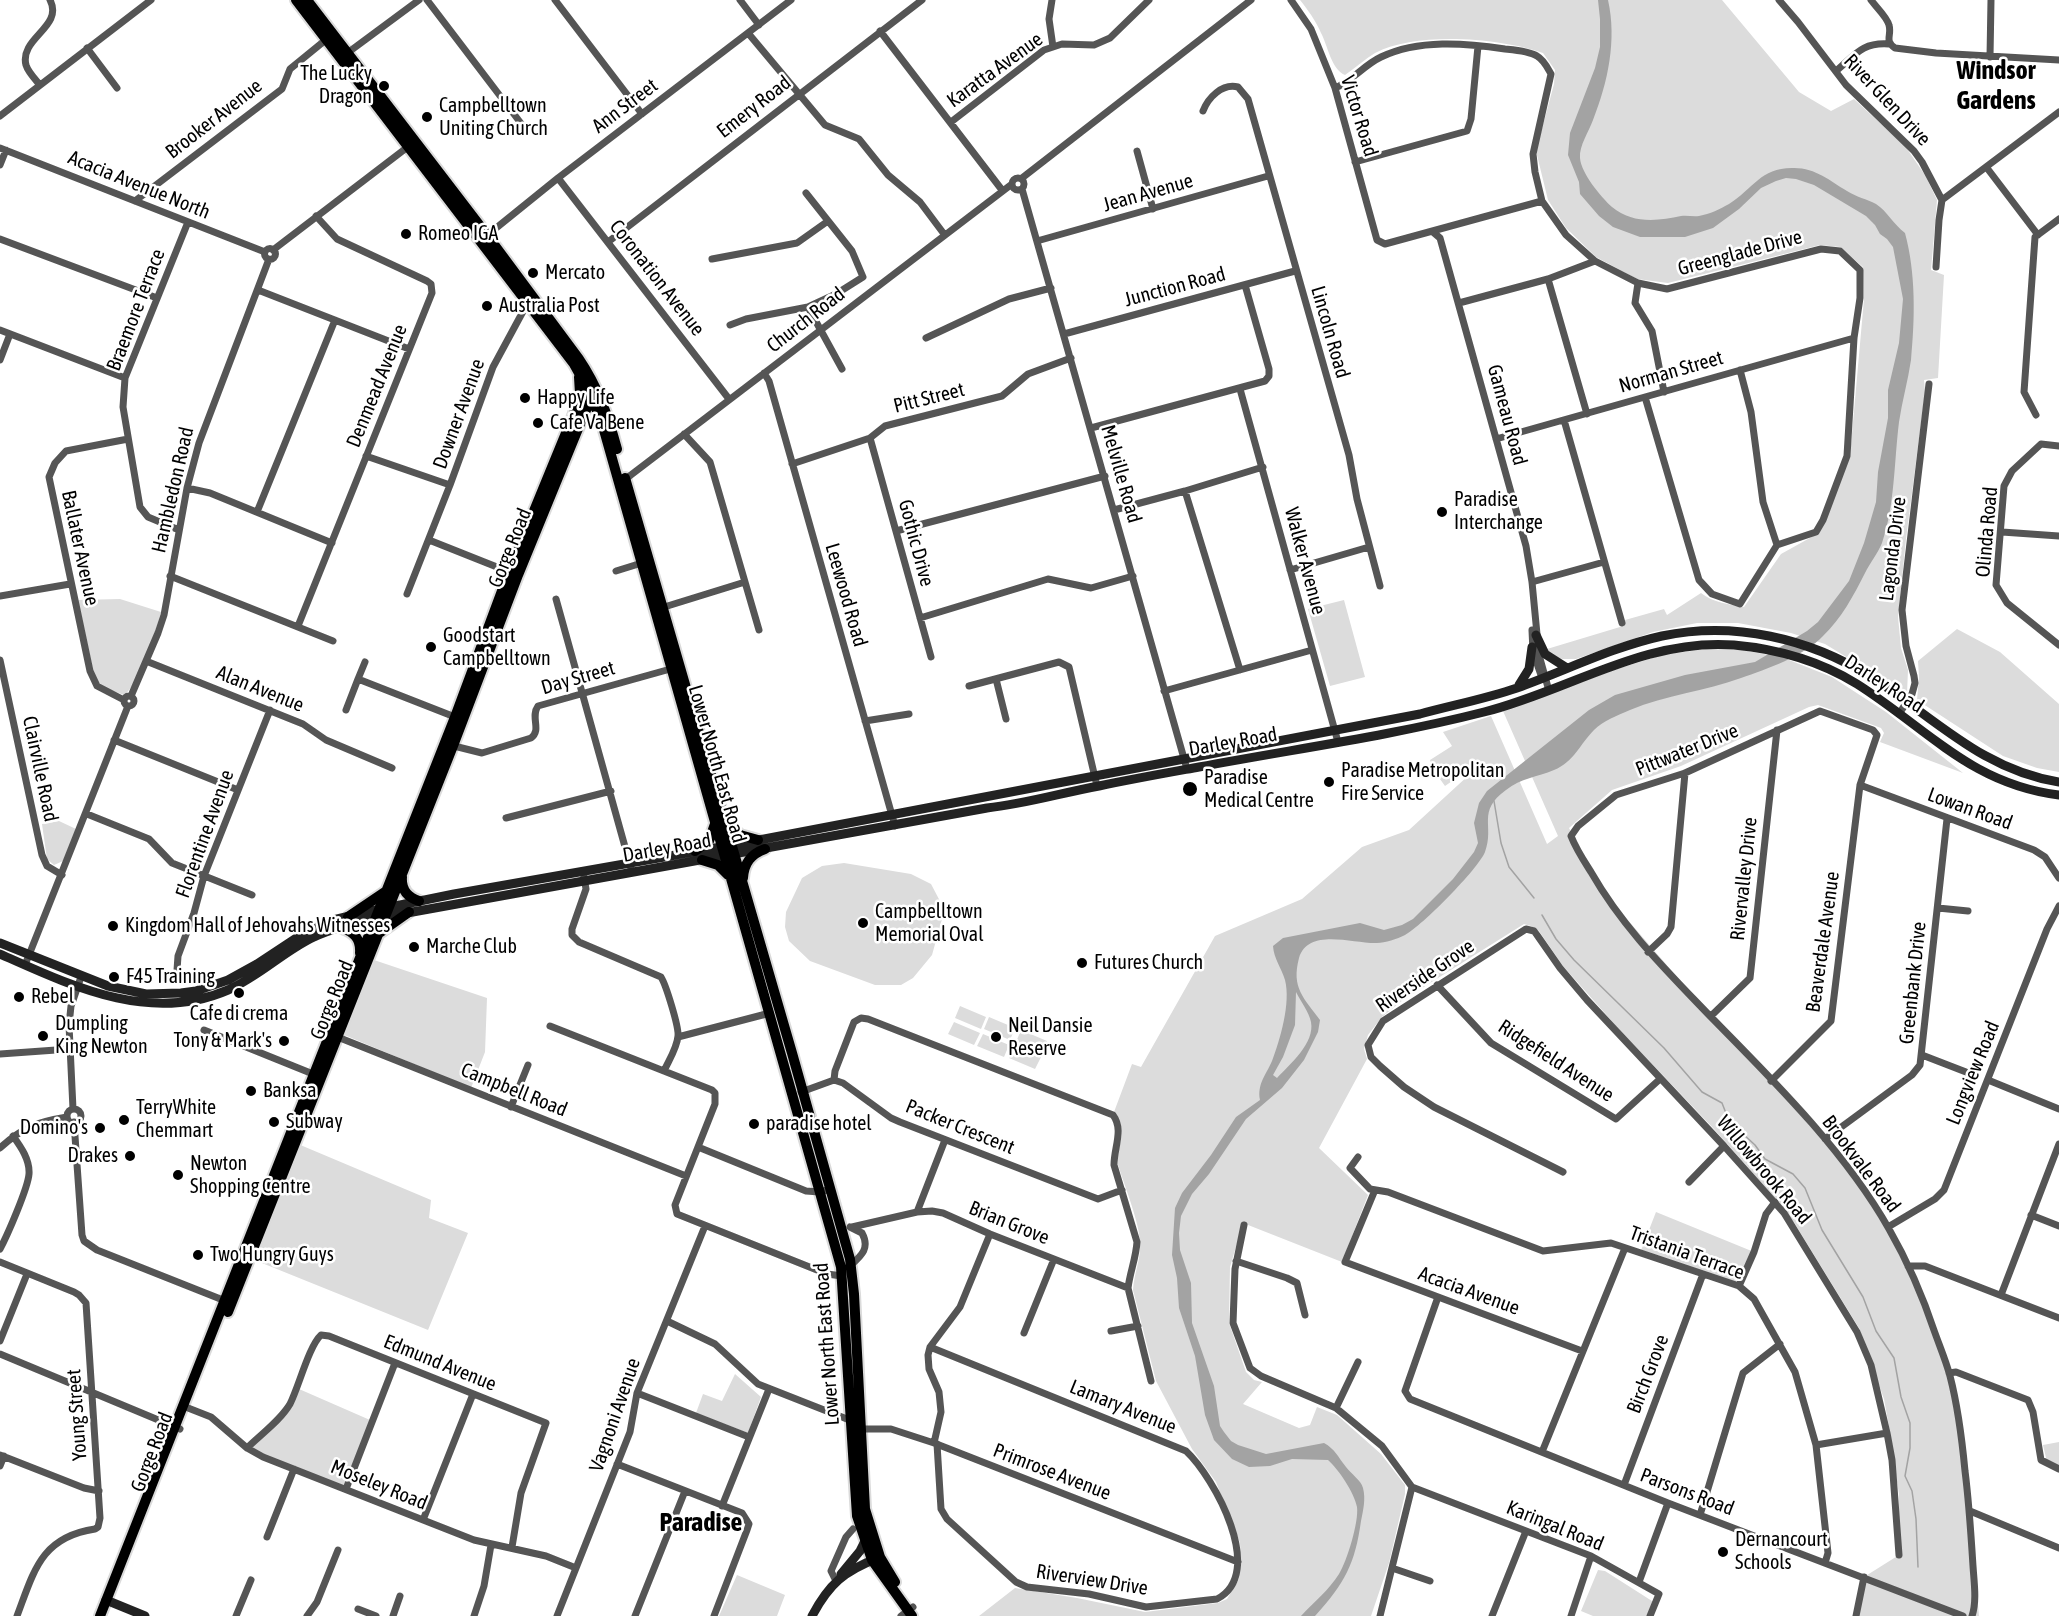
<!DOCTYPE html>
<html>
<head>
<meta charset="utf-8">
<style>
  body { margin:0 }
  canvas { display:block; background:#fff }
</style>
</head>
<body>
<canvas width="2059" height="1616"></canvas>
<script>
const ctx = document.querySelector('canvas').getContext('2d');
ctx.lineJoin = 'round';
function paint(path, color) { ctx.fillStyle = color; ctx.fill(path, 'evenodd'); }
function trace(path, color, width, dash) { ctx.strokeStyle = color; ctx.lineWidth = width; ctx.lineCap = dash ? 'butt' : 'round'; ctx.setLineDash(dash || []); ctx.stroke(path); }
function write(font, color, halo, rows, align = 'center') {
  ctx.font = font + ' "Asap Condensed",sans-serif'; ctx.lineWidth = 5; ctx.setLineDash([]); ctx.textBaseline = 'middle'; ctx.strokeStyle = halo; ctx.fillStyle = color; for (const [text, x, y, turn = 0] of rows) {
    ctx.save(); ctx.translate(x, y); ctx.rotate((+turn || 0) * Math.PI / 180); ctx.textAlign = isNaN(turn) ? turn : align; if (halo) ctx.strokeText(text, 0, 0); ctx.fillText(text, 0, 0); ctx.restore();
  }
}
paint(new Path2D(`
  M1300,0H1722L1799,92L1831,111L1854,99L1905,146L1925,175L1937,200L1931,270L1944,275L1938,378L1924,380L1925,392L1906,539L1898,617L1901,648L1908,670L1907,694L1825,644L1791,633L1738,623H1697L1653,632L1576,659H1562L1551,655L1547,649L1620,627L1625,625V620L1664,609L1667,615L1701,593C1713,603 1730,604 1744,607L1781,554L1817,534L1850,456L1864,299L1863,267L1840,247L1820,245L1668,283L1637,279L1596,257L1566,228L1548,200L1536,151L1554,84L1555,70L1543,53C1500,38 1417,31 1375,53C1365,59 1355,68 1345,75C1331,69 1328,46 1321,33C1316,21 1308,10 1300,0Z
  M120,599L161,612C157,628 137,688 124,695L103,687L95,679L78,600Z
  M1344,600L1365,677L1330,686L1308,609Z
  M1957,629L2000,652L2059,704V772L2037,768L2003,756L1917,700L1919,677L1918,661Z
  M1706,649L1743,650L1784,658L1832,677L1886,712L1963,773L1880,742L1884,733L1881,728L1818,705L1809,707L1681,766L1612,790L1569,828L1600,888L1711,1016L1771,1081L1863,1188L1908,1266L1949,1373L1970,1511L1979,1616H1856L1864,1577L1899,1555V1495L1890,1432L1884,1399L1859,1328L1795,1224L1777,1200L1713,1128L1618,1028L1563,966L1539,931L1531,926L1524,924L1403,1000L1382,1017L1368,1035L1364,1049L1367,1059L1319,1148L1368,1195L1342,1262L1243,1223L1230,1267L1229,1323L1246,1372L1254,1380L1262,1382L1243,1404L1299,1428L1310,1425L1317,1407L1337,1415L1381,1454L1405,1485V1494L1389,1563L1371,1616H979L1015,1588L1077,1598L1145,1612L1218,1603L1227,1599L1239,1579L1241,1563L1240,1543L1216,1482L1192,1449L1156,1381L1133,1290C1134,1273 1141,1259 1140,1243C1140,1224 1124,1184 1118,1165C1117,1140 1129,1136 1114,1112L1132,1064L1141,1067L1215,936L1302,899L1362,847L1409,830L1470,774L1468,770L1445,786L1432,768L1430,760L1452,746L1443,732L1491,716L1547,844L1558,836L1503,711L1614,670L1662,655Z
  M59,821L76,829L63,861L54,865L47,859L42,824Z
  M844,863L911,874L931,884L941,903L942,919L932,955L913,978L901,985H875L810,961L789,941L785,927L786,912L802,878L822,866Z
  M371,959L487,998L485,1052L471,1088L342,1034Z
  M960,1006L986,1017L981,1029L955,1018Z
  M989,1017L1015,1028L1010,1040L984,1029Z
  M954,1022L980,1033L974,1045L948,1034Z
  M1021,1030L1047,1041L1042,1053L1016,1042Z
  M983,1034L1009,1045L1004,1057L977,1046Z
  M1015,1046L1041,1057L1035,1069L1009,1058Z
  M298,1144L431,1200L429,1218L468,1233L428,1330L252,1259Z
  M1656,1212L1754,1252L1739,1286L1640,1253Z
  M735,1374L761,1397L748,1433L696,1413L703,1394L722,1401Z
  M299,1389L370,1420L344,1486L267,1456L251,1447Z
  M2059,1442V1466L2047,1462L2043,1445Z
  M1598,1570L1605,1571L1652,1601L1653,1603L1647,1616H1593L1581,1611Z
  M737,1575L785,1595L777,1616H719Z`), '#dcdcdc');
paint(new Path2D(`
  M1598,0H1608C1617,40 1608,82 1593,120C1589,131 1579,146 1580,158C1581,173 1601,197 1612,207C1632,224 1658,221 1681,216C1687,215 1693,217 1699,216C1710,214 1720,209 1729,204C1754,188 1761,167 1794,168C1816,168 1830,181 1847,191C1856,197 1867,199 1876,204C1887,211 1894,225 1905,233C1916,274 1915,318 1911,360C1908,381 1902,401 1899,422C1894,462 1895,505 1882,543C1878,553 1870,563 1865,573C1854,595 1841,619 1823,636C1804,656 1767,669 1741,678C1705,691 1666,695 1630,710C1618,715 1603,721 1594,730C1580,744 1574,762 1554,770C1537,777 1521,778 1506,790C1476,812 1495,825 1485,852C1478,869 1422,926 1405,935C1397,939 1385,943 1377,943C1354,944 1308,927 1299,958C1291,988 1304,998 1320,1020L1318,1032L1304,1060L1282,1088L1246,1119L1209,1174L1192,1194L1181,1216L1179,1233L1180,1250L1191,1283L1192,1323L1214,1386L1220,1426L1224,1432L1231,1441L1238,1445L1266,1454L1324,1443C1335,1449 1338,1457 1346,1467C1351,1474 1361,1480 1363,1488C1366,1499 1363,1511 1361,1521C1355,1564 1345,1583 1315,1616H1301C1314,1602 1329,1590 1339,1574C1347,1561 1359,1522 1357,1507C1354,1492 1339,1470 1328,1460L1292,1459L1270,1466L1249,1467L1232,1459L1214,1440L1205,1415L1195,1356L1179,1308L1177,1278L1172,1255L1175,1208L1182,1193L1211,1155L1236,1117L1260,1100C1257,1084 1266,1075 1272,1061C1280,1040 1291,1003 1285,980C1281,967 1274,959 1273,946L1283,938L1360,923L1384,930L1402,925L1413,919L1453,879L1474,852L1478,843L1474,823L1479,803L1487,791L1589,710L1615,695L1685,675L1755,662L1807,631L1818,622L1849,581L1864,543L1876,502L1878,472L1888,418V390L1899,343L1903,299L1893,247L1887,239L1880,234L1875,225L1866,216L1814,185L1796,179L1786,178L1776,181L1761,188L1739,209L1713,228L1685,237H1640L1613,227L1599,216L1580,194L1579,182L1568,155L1570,133L1595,68L1600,47V19ZM1296,992C1301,1002 1309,1012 1311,1022C1315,1043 1290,1064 1277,1078L1273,1075L1283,1057L1295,1025Z`), '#a3a3a3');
trace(new Path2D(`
  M1494,801L1501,843L1509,867L1534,898
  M1542,915L1556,939L1574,960L1664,1048L1702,1092L1722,1103L1729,1121L1755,1145L1765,1159L1793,1174L1805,1188L1822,1230L1863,1297L1876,1331L1894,1358L1901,1397L1910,1423V1448L1905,1476L1912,1491L1916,1519L1918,1567`), '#a3a3a3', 1.5);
const primary = new Path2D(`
  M296,0L574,364L589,391L602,423L841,1267L857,1516L872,1560L912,1616
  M307,0L487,235L579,359C598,387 608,416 617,449
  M625,478L792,1053L850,1259L854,1294L865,1509L880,1557L895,1582
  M726,822L740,835L758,840
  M695,851L709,841L715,824
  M702,860L718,865L728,875
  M402,877C401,889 407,897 419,901
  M743,878C744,863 751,854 765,849
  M348,917L385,892
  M342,928C354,932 361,939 360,953
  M378,934L409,912
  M228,1312L453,746L518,575L584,414L592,398
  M100,1616L455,717L509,572L573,416L580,394L579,377`);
trace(primary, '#dbdbdb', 14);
trace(new Path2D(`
  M427,0L523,126
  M555,0L642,114
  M740,0L759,25
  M1052,0L1049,19L1053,47
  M1291,0L1311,29L1335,88L1377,240L1385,244L1542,201
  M1779,0L1798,22L1846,85L1914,151L1922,162L1942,200
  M1871,0C1876,7 1887,17 1889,25C1892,35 1884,41 1895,48L1936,53L2059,60
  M880,31L1002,190
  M748,33L825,125L859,139L888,175L920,202L944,234
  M87,48L117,88
  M346,54L419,0
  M1990,57L1991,0
  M1836,71C1855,55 1862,42 1889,44
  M40,85C35,79 28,72 26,65C19,38 64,27 50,0
  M1335,88C1352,81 1364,65 1381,57C1419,39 1465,43 1505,49C1515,50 1529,51 1537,56C1544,60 1547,67 1551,74L1533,154L1535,172L1542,201L1566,235L1595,261L1638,283L1667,289L1821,249L1840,251L1860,270V298L1854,338L1847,456L1823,520L1816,532L1777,545L1740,604L1712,594L1699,580L1645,397
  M1203,111C1208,98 1222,83 1238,87L1248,99L1349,455L1357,499L1380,586
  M0,116L151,0
  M951,122L1044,50L1062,44L1094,45L1110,38L1149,0
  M0,148L265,252
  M1137,151L1153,209
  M1355,162L1467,131L1471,119L1478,46
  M0,165L6,150
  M1987,168L2038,235
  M1012 184a6 6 0 1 1 12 0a6 6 0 1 1-12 0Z
  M558,178L729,399
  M1022,178L1251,0
  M1022,189L1187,769
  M806,193L852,251L863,277L836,294L808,307L842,369
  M135,201L282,89L290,69L328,38
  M1433,232L1440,238L1526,546L1532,582L1539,655L1549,691
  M485,237L558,178L791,0
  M0,239L157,298
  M1037,241L1268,176
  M608,242L922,0
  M264.5 254a5.5 5.5 0 1 1 11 0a5.5 5.5 0 1 1-11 0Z
  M273,250L409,146
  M712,259L797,243L828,221
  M1936,267L1939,220L1942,200L2059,112
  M1548,279L1587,414
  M1638,283L1635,303L1652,331L1664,392
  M258,290L409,349
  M1459,303L1548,279L1595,261
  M730,325L746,319L808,307
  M0,330L125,378
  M1064,334L1295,271
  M926,338L1009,299L1051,288
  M0,360L10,334
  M1740,370L1751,412L1763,502L1777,545
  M764,373L769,381L895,826
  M1240,389L1338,742
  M2036,415L2024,392L2035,237L2059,219
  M1564,420L1622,623
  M1091,428L1265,381L1269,376V369L1245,285
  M684,434L710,462L759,630
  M870,438L931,657
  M1496,439L1854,338
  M2059,446L2041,444L2012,471L2004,486L1996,585L2007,603L2059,645
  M366,456L450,485
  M792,464L870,438L885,426L1002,396L1028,374L1071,358
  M623,481L1012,184
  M187,488L210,493L332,543
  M1185,491L1240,670
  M1114,510L1185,491L1263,467
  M257,512L335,320
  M179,530L148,517L140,507L123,407L125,378L188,222
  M896,531L1105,476
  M2002,532L2059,536
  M429,540L512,573
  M1290,570L1369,547
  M616,571L645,562
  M170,576L333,641
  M1532,582L1604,562
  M407,594L450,485L493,367L527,304
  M0,596L70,584
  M556,599L632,872
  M661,608L745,582
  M920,618L1048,579L1091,588L1133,576
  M298,626L432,293L431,284L427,281L337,239L316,216
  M1532,630L1533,652L1541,675
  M0,660L42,855L47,866L62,875
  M146,661L303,724L326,740L392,768
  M358,679L365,662
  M996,679L1006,719
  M969,686L1059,662L1069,667L1097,786
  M1164,691L1312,650
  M131,696L158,633L164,615L187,488L199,443L269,259
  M124 701a5 5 0 1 1 10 0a5 5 0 1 1-10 0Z
  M124,700L97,686L90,671L49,477L55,463L66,451L128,439
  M346,710L358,679L455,717
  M1899,714L1912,694L1915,683L1914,676L1906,646L1902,610L1929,384
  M865,721L909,714
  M114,740L238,790
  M450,745L482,753L531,738C542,730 530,717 538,706L674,668
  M1860,785L2034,850L2045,857L2059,878
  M87,814L149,839L172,863L252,895
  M506,818L611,791
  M583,871L586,889L572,929V935L579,942L661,977C666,985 679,1027 678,1036C677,1048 669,1060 664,1071
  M1938,908L1968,911
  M1648,952L1667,934L1671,927L1685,773
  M25,965L128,706
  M177,970L178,956L194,913L204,876L270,710
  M1437,985L1491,1043L1616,1119L1660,1079
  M1711,1016L1750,978L1777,730
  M550,1026L712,1090L715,1093V1104L675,1205L677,1214L827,1274L842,1276
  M204,1030L313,1074
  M335,1036L686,1176
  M678,1037L770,1013
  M0,1054L70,1049
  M1922,1055L1966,1072
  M834,1080L835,1071L854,1022L861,1018L868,1019L1113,1115C1124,1130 1114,1147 1114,1165L1137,1242C1136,1258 1130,1272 1128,1288L1151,1381
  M1988,1080L2059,1109
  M1771,1081L1831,1021L1860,785L1877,735L1873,730L1820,711L1685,773L1616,795L1578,826L1571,836C1576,849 1584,861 1591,872C1623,928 1666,970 1710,1016C1772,1079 1845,1151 1889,1229C1908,1262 1923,1297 1935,1333C1940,1347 1946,1361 1950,1376C1958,1407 1962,1439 1965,1471C1969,1502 1971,1534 1973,1566C1974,1582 1977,1601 1972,1616
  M801,1092L834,1080L843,1083L891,1118L900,1122L1098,1199L1122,1190
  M511,1107L528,1065
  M73,1109L69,1025L71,1006L81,977
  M67 1116a7 7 0 1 1 14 0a7 7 0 1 1-14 0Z
  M74,1122L82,1235L84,1241L97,1250L228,1302
  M1825,1139L1912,1075L1920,1065L1947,819
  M698,1147L806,1191L820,1192L831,1189
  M0,1148C23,1127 37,1122 67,1117
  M1358,1157L1350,1168L1370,1189L1388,1192L1543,1251L1611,1243L1739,1286L1754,1299L1795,1372L1816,1445L1828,1553L1825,1563
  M1563,1172L1434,1107L1404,1087L1380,1066L1371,1057L1368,1045L1383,1021L1526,929L1534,931L1537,935L1560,968L1587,1000L1724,1146L1784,1213L1857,1332L1871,1365L1887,1433L1892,1460L1899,1555
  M1689,1182L1724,1146
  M1375,1190L1345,1262L1582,1351
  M917,1212L945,1140
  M2031,1215L2059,1226
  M1244,1225L1235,1269L1233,1323L1250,1368L1261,1376L1336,1408L1382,1446L1412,1487
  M850,1227L862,1233C870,1248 862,1255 851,1265
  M852,1227L917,1212L932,1211L943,1213L990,1234L1128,1288
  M1888,1227L1935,1199L1944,1190L2047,929L2059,906
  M0,1249C7,1236 28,1188 29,1174C30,1160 21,1147 13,1136
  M1236,1261L1287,1278L1297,1283L1305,1315
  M0,1262L74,1292L79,1295L86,1303L100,1518L98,1527L95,1529C41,1537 34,1571 17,1616
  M1908,1266H1925L2059,1318
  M1739,1286L1754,1252L1766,1214L1775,1202
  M2001,1295L2059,1144
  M1438,1297L1405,1391L1410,1399L1668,1503L1963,1616
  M667,1321L715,1344L758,1384L852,1421
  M1111,1331L1138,1326
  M1024,1333L1054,1259
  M0,1341L27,1274
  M930,1347L1186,1451C1214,1477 1267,1573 1217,1599L1146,1607L1089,1594L1027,1587L1016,1582L947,1519L941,1509L937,1444
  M0,1354L180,1429
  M1949,1373L1956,1372L2028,1400L2033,1412L2041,1460L2059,1469
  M637,1393L749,1437
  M183,1406L211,1417L247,1448L263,1457L474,1540L546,1556L576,1568
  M1336,1408L1358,1362
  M857,1429H891L934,1443L1238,1562
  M934,1443L941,1412L939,1392L929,1369L928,1355L930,1347L960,1307L990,1234
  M1816,1445L1887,1433
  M247,1448C261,1434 280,1421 290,1404C299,1386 309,1346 321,1335L329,1336L546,1423L521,1493L512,1547
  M1542,1452L1625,1248
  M0,1455L84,1488L99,1491
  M617,1464L742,1513L749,1524L747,1530L714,1616
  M0,1466L4,1456
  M1624,1485L1703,1274
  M1412,1487L1591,1556L1659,1594L1650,1616
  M346,1489L395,1363
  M722,1506L769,1389
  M1970,1511L2059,1548
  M1700,1515L1743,1373L1780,1344
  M423,1520L473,1394
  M267,1537L294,1469
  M1392,1568L1430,1581
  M836,1581L831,1571L846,1537L853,1529
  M1639,1582L1668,1503
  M358,1609L376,1616
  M236,1616L251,1580
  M307,1616L317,1602L338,1550
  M393,1616L400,1596
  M474,1616L484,1586L491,1545
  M557,1616L630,1432L637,1393L705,1226
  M635,1616L685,1491
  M901,1616L913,1607
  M1380,1616L1412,1487
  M1492,1616L1526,1531
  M1571,1616L1591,1556
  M1856,1616L1864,1577`), '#555', 7);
trace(new Path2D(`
  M1536,635L1545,654L1567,668
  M1519,685L1529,669L1532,647
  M0,943L108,986L146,994L181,993L196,991L228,980L257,964L310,929L333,920L371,911L454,894L738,844L1420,714C1453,705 1485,699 1517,688C1565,671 1612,647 1662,636C1734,621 1809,638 1871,677C1934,717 1982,770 2059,782
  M0,954C72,986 150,1024 228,990C260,976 284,951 314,937C336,926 362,923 385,917L987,808C1025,804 1061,793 1099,786C1132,779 1166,773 1199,767C1294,749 1390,736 1484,712C1568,691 1644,638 1734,645C1778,649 1820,661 1857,684C1928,729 1971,784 2059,795
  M841,1574L860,1551L865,1541
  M106,1600L145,1616
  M812,1616C829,1584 844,1571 878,1558`), '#222', 9);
trace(primary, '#000', 10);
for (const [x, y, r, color] of [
  [384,86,6,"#000"],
  [427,117,6,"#000"],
  [406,234,6,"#000"],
  [533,273,6,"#000"],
  [487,306,6,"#000"],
  [525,398,6,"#000"],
  [538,423,6,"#000"],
  [1442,512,6,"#000"],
  [431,647,6,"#000"],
  [1329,782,6,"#000"],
  [1190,789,8,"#000"],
  [863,923,6,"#000"],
  [113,926,6,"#000"],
  [414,947,6,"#000"],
  [1082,963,6,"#000"],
  [114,977,6,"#000"],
  [239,993,6,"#000"],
  [19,997,6,"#000"],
  [43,1036,6,"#000"],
  [996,1037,6,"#000"],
  [284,1041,6,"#000"],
  [251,1091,6,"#000"],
  [124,1120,6,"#000"],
  [274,1122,6,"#000"],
  [754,1124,6,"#000"],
  [100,1128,6,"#000"],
  [130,1156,6,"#000"],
  [178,1175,6,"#000"],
  [198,1255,6,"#000"],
  [1723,1552,6,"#000"]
]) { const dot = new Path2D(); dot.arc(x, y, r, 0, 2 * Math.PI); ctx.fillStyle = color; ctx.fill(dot); trace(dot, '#fff', 2); }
write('20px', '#000', '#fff', [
  ["Karatta Avenue",995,70,-36],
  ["River Glen Drive",1887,100,47],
  ["Ann Street",625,106,-37],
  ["Emery Road",754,107,-38],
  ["Victor Road",1359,116,73],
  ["Brooker Avenue",214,119,-38],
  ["Acacia Avenue North",139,185,22],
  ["Jean Avenue",1148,193,-16],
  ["Greenglade Drive",1740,253,-15],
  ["Coronation Avenue",657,278,52],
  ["Junction Road",1175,287,-15],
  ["Braemore Terrace",136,310,-69],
  ["Church Road",806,320,-38],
  ["Lincoln Road",1330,332,74],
  ["Norman Street",1671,372,-16],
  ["Denmead Avenue",377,386,-68],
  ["Pitt Street",929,398,-14],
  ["Downer Avenue",459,414,-70],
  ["Gameau Road",1507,415,75],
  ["Melville Road",1121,474,74],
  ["Hambledon Road",173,490,-77],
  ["Olinda Road",1987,532,-85],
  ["Gothic Drive",916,543,75],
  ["Ballater Avenue",80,548,78],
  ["Gorge Road",510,548,-68],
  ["Lagonda Drive",1893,549,-83],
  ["Walker Avenue",1305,561,75],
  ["Leewood Road",846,595,74],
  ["Day Street",578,678,-16],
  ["Darley Road",1884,684,33],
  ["Alan Avenue",260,689,22],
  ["Darley Road",1233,742,-10],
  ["Pittwater Drive",1687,750,-22],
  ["Lower North East Road",717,764,74],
  ["Clairville Road",40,769,78],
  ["Lowan Road",1970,809,20],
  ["Florentine Avenue",205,834,-70],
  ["Darley Road",667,848,-10],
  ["Rivervalley Drive",1744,879,-84],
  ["Beaverdale Avenue",1823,942,-82],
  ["Riverside Grove",1425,976,-34],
  ["Greenbank Drive",1913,983,-84],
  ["Gorge Road",332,1000,-68],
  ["Ridgefield Avenue",1556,1061,33],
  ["Longview Road",1973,1073,-68],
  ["Campbell Road",514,1090,22],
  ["Packer Crescent",960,1127,22],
  ["Brookvale Road",1861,1164,53],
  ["Willowbrook Road",1764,1170,50],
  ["Brian Grove",1009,1223,22],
  ["Tristania Terrace",1687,1253,20],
  ["Acacia Avenue",1469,1291,20],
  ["Lower North East Road",827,1344,-94],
  ["Edmund Avenue",440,1363,22],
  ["Birch Grove",1648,1374,-69],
  ["Lamary Avenue",1123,1407,22],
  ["Young Street",77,1415,-94],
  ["Vagnoni Avenue",615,1415,-71],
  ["Gorge Road",152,1452,-69],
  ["Primrose Avenue",1052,1472,21],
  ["Moseley Road",379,1485,22],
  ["Parsons Road",1687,1492,21],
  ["Karingal Road",1555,1526,22],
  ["Riverview Drive",1092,1580,9]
]);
write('20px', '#000', '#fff', [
  ["The Lucky",372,74,"right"],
  ["Dragon",372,97,"right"],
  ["Campbelltown",439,106],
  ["Uniting Church",439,129],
  ["Romeo IGA",418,234],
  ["Mercato",545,273],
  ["Australia Post",499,306],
  ["Happy Life",537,398],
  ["Cafe Va Bene",550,423],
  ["Paradise",1454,500],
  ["Interchange",1454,523],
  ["Goodstart",443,636],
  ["Campbelltown",443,659],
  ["Paradise Metropolitan",1341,771],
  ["Fire Service",1341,794],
  ["Paradise",1204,778],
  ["Medical Centre",1204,801],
  ["Campbelltown",875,912],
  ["Memorial Oval",875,935],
  ["Kingdom Hall of Jehovahs Witnesses",125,926],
  ["Marche Club",426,947],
  ["Futures Church",1094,963],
  ["F45 Training",126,977],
  ["Rebel",31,997],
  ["Cafe di crema",239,1014,"center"],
  ["Dumpling",55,1024],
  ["King Newton",55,1047],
  ["Neil Dansie",1008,1026],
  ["Reserve",1008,1049],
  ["Tony & Mark's",272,1041,"right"],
  ["Banksa",263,1091],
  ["TerryWhite",136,1108],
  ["Chemmart",136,1131],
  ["Subway",286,1122],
  ["paradise hotel",766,1124],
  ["Domino's",88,1128,"right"],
  ["Drakes",118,1156,"right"],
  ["Newton",190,1164],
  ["Shopping Centre",190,1187],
  ["Two Hungry Guys",210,1255],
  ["Dernancourt",1735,1540],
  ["Schools",1735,1563]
], 'left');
write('bold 26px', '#000', '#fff', [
  ["Windsor",1996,71],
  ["Gardens",1996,101],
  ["Paradise",701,1523]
]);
</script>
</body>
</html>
